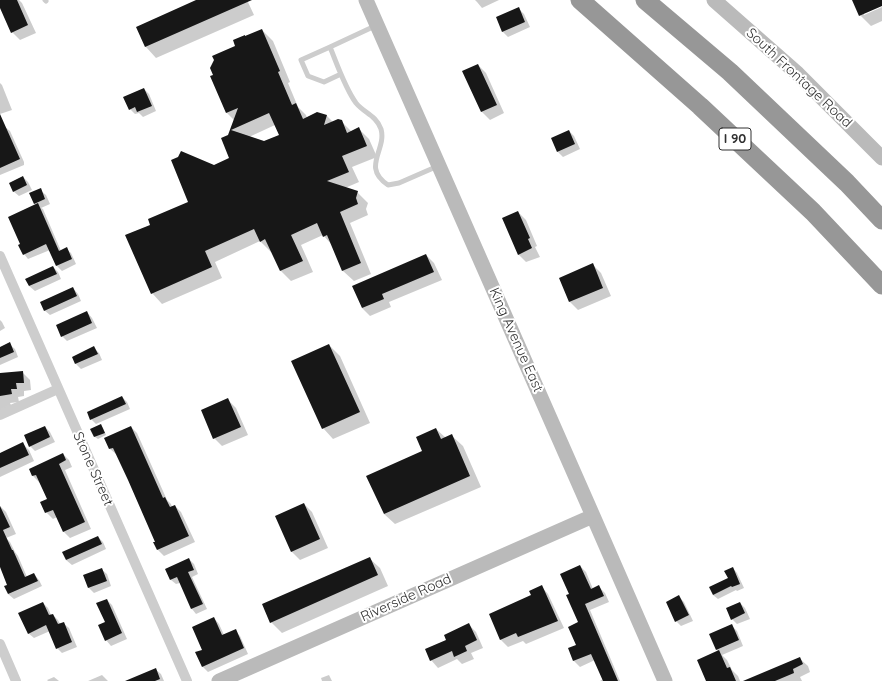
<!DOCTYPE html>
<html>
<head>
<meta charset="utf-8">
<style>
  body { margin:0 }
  canvas { display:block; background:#fff }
</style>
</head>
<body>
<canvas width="882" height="681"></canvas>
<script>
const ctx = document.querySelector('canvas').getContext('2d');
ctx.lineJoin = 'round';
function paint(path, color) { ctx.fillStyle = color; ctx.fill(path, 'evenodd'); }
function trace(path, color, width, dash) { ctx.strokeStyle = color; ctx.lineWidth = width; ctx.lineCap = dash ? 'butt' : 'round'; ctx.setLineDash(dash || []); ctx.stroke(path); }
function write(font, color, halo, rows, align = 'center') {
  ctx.font = font + ' Quicksand,sans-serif'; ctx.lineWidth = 4; ctx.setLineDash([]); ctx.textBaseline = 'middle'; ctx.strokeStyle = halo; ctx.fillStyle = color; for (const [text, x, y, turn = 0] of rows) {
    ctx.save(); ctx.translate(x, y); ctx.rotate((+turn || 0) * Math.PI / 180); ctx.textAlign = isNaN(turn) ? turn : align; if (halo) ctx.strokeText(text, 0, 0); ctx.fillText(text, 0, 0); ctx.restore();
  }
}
paint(new Path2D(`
  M3,0H19L22,3L36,33L20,40L12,32L0,6V1Z
  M199,0H247L254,15L156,58L146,47L137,27Z
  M475,0H499L482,8L477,2Z
  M853,0H882V5L864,13V15L882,7V21L871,26L860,15Z
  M518,8L524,14L530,27L508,37L503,32L497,18Z
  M262,30L273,41L290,82L288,83L298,107L306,115L307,118L317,113L327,116L333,122L341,121L352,132L359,129L369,139L377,157L352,167L359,182L345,188L357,192L368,203L366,209L368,215L350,223L371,274L354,281L343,271L332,245L323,235L301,245L313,272L291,281L281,271L272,251L271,252L260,241L215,262L222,278L162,304L152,293L151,225L190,202L214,166L231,158L229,136L234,120L227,113L214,75L236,46L246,37ZM275,125L280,135L264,143L249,137Z
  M478,65L486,73L504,113L490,120L482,112L464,71Z
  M0,83L2,85L12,110L0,114Z
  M144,89L149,94L156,111L143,117L139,113L135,114L130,109Z
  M4,126L10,131L24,162V165L0,175V127Z
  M569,131L574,136L580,149L563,157L558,152Z
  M23,177L28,182L32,190L19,196L13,191Z
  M40,190L46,195L50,204L41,208L43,209L61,251L66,249L71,253L76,264L62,271L57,266L50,250L28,259L24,254L36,205L34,203Z
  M518,212L526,220L537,246L535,247L540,257L526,262L518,254Z
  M426,255L434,263L442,280L389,302L391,307L370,316L362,308Z
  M593,265L601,273L611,296L578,310L570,302L560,279Z
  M53,267L58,272L61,279L35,291L29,286L26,279Z
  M73,288L78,294L81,301L50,315L44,310Z
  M87,312L92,318L97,328L67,341L62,336Z
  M0,320L2,322L5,328L0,331Z
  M9,344L15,349L18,357L0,365V348Z
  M329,345L340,356L370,423L333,439L323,428Z
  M94,348L99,353L102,360L81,369L76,364L73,357Z
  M22,372L30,380L31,390L24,391V396L18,397L19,402L10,403L12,407L0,412V374Z
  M122,397L127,402L130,409L96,424L91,419Z
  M228,400L236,408L248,435L222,446L214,438Z
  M100,425L103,428L106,435L98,439L95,437L92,429Z
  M45,427L50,432L55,442L35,451L30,446Z
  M131,427L137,433L167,500L171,504L172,507L175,506L181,512L195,542L164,556L158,550L155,543L156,542L117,454H116L110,449Z
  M436,429L446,438L452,436L463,446L481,487L395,524L384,514Z
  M23,444L29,450L34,461L0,477V454Z
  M63,454L69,460L72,467L65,470L91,529L70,538L64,532L57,517L53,519L46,512L48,499L39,482L33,476L30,469Z
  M304,504L312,512L328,548L300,560L292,552L276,516Z
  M0,506L6,512L16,534L6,538L10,542L15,552L18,556L27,577L34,574L39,580L42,586L14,599L8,594L9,585L0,564Z
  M98,537L103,542L106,549L72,565L66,560Z
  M369,558L380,568L388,586L282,633L271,622Z
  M189,559L194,564L198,574L192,577L207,609L196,614L192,609L180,583L176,584L171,580L166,569Z
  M580,566L586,572L593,589L599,587L605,593L609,602L590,610L620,681H600L603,679L595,660L580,667L574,661L569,649L578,645L579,623L570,594Z
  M733,568L737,573L744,588L737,591L736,590L718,599L713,595L729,579Z
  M101,569L107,574L111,586L94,593L89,588L84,576Z
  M541,586L548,594L564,628L526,644L523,641L508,647L501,640L490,615L533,596Z
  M679,597L684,602L693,621L681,626L676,621Z
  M107,600L112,605L127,639L111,646L106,640Z
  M43,603L48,608L51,615H53L58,620L60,624L63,623L69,628L77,647L62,653L57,648L50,631L34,638L28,633Z
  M740,603L745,608L750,619L737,624L732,619Z
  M214,618L219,624L224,635L235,631L240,636L248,654L208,672L203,667V650Z
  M468,624L476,632L483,648L471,653L474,659L462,664L457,659L438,668L431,660Z
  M731,625L737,631L743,646L722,655L727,660L732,670L738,676L740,681H707L719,652L717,650L710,635Z
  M799,658L808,666L810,672L800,677L802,681H745Z
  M155,669L161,674L164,681H128Z
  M102,675L108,681H88Z
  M329,675L332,681H322L321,678Z
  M54,677L59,681H48L47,680Z`), '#0003');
paint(new Path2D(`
  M0,0H17L28,25L11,33L0,8Z
  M196,0H252L145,47L136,27Z
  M852,0H882V6L859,16Z
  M519,7L525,22L502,32L496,17Z
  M262,29L280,71L278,72L292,105L296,103L303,119L317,112L327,115L324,125L338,119L342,120L347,133L359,127L367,146L342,156L349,172L327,181L358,191L356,198L358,204L340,212L361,263L342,271L327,235L323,237L317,223L291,235L303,261L280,271L265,239L260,242L254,229L205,251L212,267L151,294L125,235L150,225L148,219L188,202L171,160L178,157L181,151L214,165L229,158L221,138L228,135L238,108L226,113L210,76L213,75L210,68L214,60L212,56L235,46L233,40L245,35V36ZM269,113L279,135L264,141L231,130Z
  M478,64L497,105L481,112L462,71Z
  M144,88L152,106L137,112L135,107L129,110L123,97Z
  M0,114L20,159L0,168Z
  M569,130L575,144L557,152L551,138Z
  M23,176L27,185L13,192L9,183Z
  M41,188L45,199L34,204L29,193Z
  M38,203L59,251L67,247L72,259L56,266L46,244L23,255L18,245L20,244L8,217Z
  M518,211L530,238L528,239L532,248L518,255L502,218Z
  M426,254L434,272L382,294L384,299L362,308L352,286Z
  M593,263L603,288L569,302L559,278Z
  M53,266L57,274L29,286L25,279Z
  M73,287L77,296L44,311L40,302Z
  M87,311L92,323L61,337L56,325Z
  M10,342L14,352L0,358V347Z
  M329,344L360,412L322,429L291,361Z
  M94,346L98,354L75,364L72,357Z
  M23,371L24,383H16L17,389H11L12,394L0,396V373Z
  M122,396L126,404L90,420L87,412Z
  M228,398L241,427L213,439L201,410Z
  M101,424L105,433L94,437L90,429Z
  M45,426L50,437L29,447L24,435Z
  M131,426L163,498L165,497L170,507L175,505L189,536L157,550L153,542H155L128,480L113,448L109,449L104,438Z
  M436,428L441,439L452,434L470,476L384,514L366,476L422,451L416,437Z
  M23,442L29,455L0,468V453Z
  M63,453L66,460L59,464L85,522L63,532L53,510L45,513L40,502L47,499L36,475L32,476L29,469Z
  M304,503L320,539L291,552L275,516Z
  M0,506L10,527L3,530L12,550H13L25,577L34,573L38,581L8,594L4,586L7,585L0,567Z
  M98,536L102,544L66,560L62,552Z
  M370,557L378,575L270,623L262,604Z
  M189,558L194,570L188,572L203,604L191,609L177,577L170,580L165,569Z
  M580,565L591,589L599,585L604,596L585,604L618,681H603L591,654L573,661L568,648L576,645L568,627L578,622L566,595L569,594L560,574Z
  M733,567L740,584L732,587L731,586L713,595L709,587L728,578L724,571Z
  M102,568L107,581L88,588L83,575Z
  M542,585L558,621L518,637L516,633L500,640L489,614L531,595L529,591Z
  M679,595L689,615L675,622L666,602Z
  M107,599L122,633L105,641L98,625L105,622L96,603Z
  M43,602L49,615L53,614L58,624L64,622L72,642L56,649L46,625L28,634L18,613Z
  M740,602L745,613L731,620L726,608Z
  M214,617L222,635L236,629L244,648L202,667L195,652L202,650L192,627Z
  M469,623L477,640L465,646L467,651L454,657L452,651L430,661L425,649L446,640L444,635Z
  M732,624L739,640L716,650L709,634Z
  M719,650L727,668L730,667L736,681H706L697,660Z
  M800,657L803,664L793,669L794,673L775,681H743Z
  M156,668L160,679L155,681H125Z`), '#171717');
trace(new Path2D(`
  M45,0L46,1
  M375,26L330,47C337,64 345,88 356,103C364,113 376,115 381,129C387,150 361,167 388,185L399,183L438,166
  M330,47L301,60L308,76L324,82L341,74`), '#cdcdcd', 5);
trace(new Path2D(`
  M0,256L187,681
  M0,415L58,389
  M0,644L16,681`), '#cdcdcd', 10);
trace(new Path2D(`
  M366,0L593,516L665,681
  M714,0L798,74L882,158
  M219,681L593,516`), '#bababa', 15);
trace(new Path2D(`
  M580,0L700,106L813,212L882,285
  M645,0L730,72L847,183L882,220`), '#979797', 19);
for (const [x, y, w] of [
  [735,139,32]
]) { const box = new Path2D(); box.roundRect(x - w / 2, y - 11, w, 22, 3); ctx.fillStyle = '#fff'; ctx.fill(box); trace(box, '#303030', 1); }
write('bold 13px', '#303030', null, [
  ["I 90",735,139]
]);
write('14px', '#303030', '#fff', [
  ["South Frontage Road",799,78,43],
  ["King Avenue East",516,340,66],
  ["Stone Street",93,469,66],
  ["Riverside Road",406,598,-24]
]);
</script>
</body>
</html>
